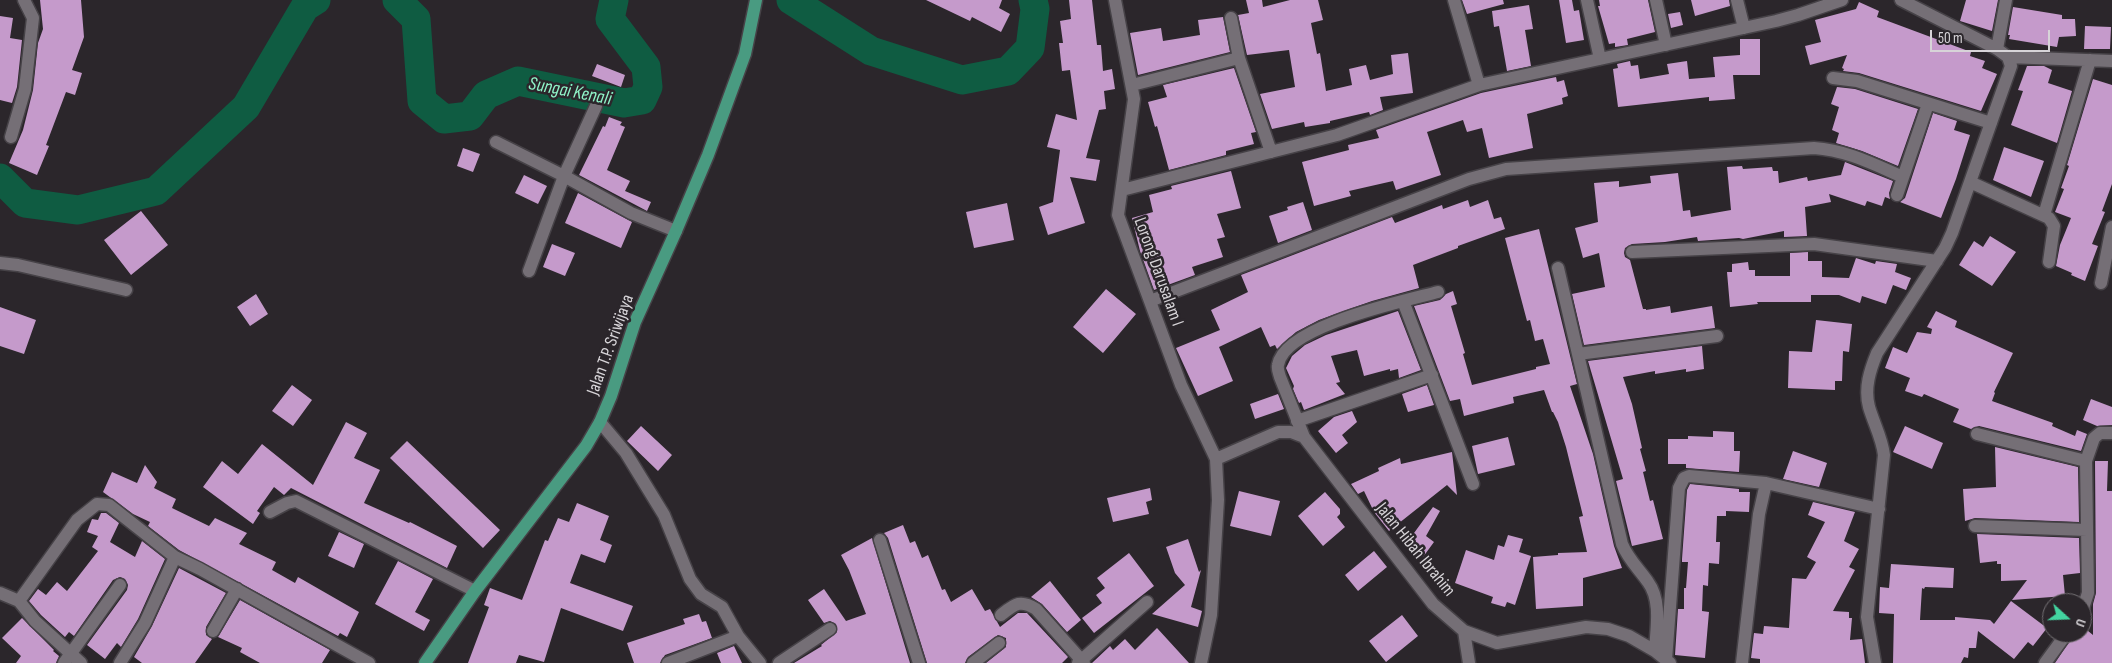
<!DOCTYPE html>
<html>
<head>
<meta charset="utf-8">
<style>
  body { margin:0 }
  #map { position:relative; width:2112px; height:663px; overflow:hidden; background:#2b262b; font-family:"Sofia Sans Condensed",sans-serif }
  canvas { display:block }
  .north { position:absolute; left:2042px; top:593px; width:50px; height:50px; box-sizing:border-box; background:#2b262b; border:1px solid #706c70; border-radius:50%; rotate:110deg; font-size:14px; font-weight:700; line-height:20px; text-align:center; color:#d7d4d8 }
  .north::after { content:''; display:block; margin:auto; width:18px; height:22px; background:#43d4a0; clip-path:polygon(50% 0,100% 100%,50% 72%,0 100%) }
  .scale { position:absolute; left:1930px; top:30px; width:120px; height:22px; box-sizing:border-box; border:2px solid #d7d4d8; border-top:0; padding-left:6px; font-size:15px; line-height:18px; white-space:nowrap; color:#d7d4d8; -webkit-text-stroke:4px #2b262b; paint-order:stroke }
</style>
</head>
<body>
<div id="map">
<canvas width="2112" height="663"></canvas>
<div class="north">U</div>
<div class="scale">50 m</div>
</div>
<script>
const ctx = document.querySelector('canvas').getContext('2d');
ctx.lineJoin = 'round';
function trace(path, color, width, dash) { ctx.strokeStyle = color; ctx.lineWidth = width; ctx.lineCap = dash ? 'butt' : 'round'; ctx.setLineDash(dash || []); ctx.stroke(path); }
function paint(path, color) { ctx.fillStyle = color; ctx.fill(path, 'evenodd'); }
function write(font, color, halo, rows, align = 'center') {
  ctx.font = font + ' "Sofia Sans Condensed",sans-serif'; ctx.lineWidth = 5; ctx.setLineDash([]); ctx.textBaseline = 'middle'; ctx.strokeStyle = halo; ctx.fillStyle = color; for (const [text, x, y, turn = 0] of rows) {
    ctx.save(); ctx.translate(x, y); ctx.rotate((+turn || 0) * Math.PI / 180); ctx.textAlign = isNaN(turn) ? turn : align; if (halo) ctx.strokeText(text, 0, 0); ctx.fillText(text, 0, 0); ctx.restore();
  }
}
trace(new Path2D(`
  M397,0L416,19L422,101L444,119L470,116L486,95L518,81L624,103L642,100L648,87L646,67L610,19L614,0
  M791,0L871,51L962,80L1008,71L1030,48L1035,9L1033,0
  M0,178L25,203L78,210L156,191L246,107L305,7L316,0`), '#0f5c42', 29);
paint(new Path2D(`
  M40,0H81L84,37L72,70L82,73L75,95L66,92L46,145L49,146L37,175L9,163L23,130L33,90L38,43L43,29Z
  M926,0H1002L999,8L1010,14L1001,32L972,17L970,21Z
  M1069,0H1092L1097,45H1101L1103,71L1112,69L1115,89L1104,91L1106,109L1099,110L1086,158L1100,160L1096,181L1070,177L1085,223L1048,235L1039,207L1053,202L1060,150L1047,147L1056,114L1077,120L1070,70L1062,71L1059,43H1063L1060,21L1071,19Z
  M1246,0H1262L1263,7L1290,0H1318L1323,20L1311,23L1317,54L1320,53L1326,91L1352,85L1349,69L1366,65L1370,80L1393,74L1391,55L1408,53L1413,93L1380,97L1383,110L1370,115L1369,112L1330,121V123L1305,127L1304,122L1272,129L1260,94L1295,87L1289,50L1247,55L1238,15L1249,13Z
  M1462,0H1503L1504,4L1467,14Z
  M1559,0H1572L1574,11L1579,10L1584,40L1566,43Z
  M1599,0H1648L1655,32L1627,39L1628,45L1615,47V43L1609,44L1598,6H1600Z
  M1691,0H1729L1730,6L1695,16Z
  M1966,0H1998L1992,31L1960,21Z
  M1859,2L1879,11L1877,17L1971,52L1970,56L1985,61L1982,68L1997,74L1981,111L1859,73L1843,71L1844,69L1842,68L1847,55L1810,65L1805,46L1821,42L1815,20L1856,9Z
  M1529,5L1533,29L1525,30L1531,66L1507,71L1499,26L1494,27L1492,11Z
  M2013,7L2062,15V19H2075L2076,36L2059,37L2057,47L2009,39L2010,35H2008Z
  M1680,12L1683,25L1671,28L1668,14Z
  M0,16L13,18L10,38L22,40L17,87L12,103L0,100Z
  M1223,17L1230,52L1138,75L1130,33L1161,28L1163,41L1200,35L1198,20Z
  M2085,26L2111,27L2110,49H2084Z
  M1740,39H1760V75H1733L1735,99L1709,101V97L1618,107L1613,69L1618,68L1617,64L1630,61L1631,66L1638,65L1640,79L1669,74L1667,64L1687,61L1689,79L1715,77L1713,57L1740,55Z
  M597,64L625,75L621,87L592,76Z
  M2027,66H2044L2052,70L2048,83L2072,91L2057,143L2011,125L2023,91L2018,90Z
  M1234,68L1256,132L1251,133L1254,144L1226,151V155L1169,170L1157,126L1155,127L1148,102L1167,97L1163,85Z
  M1556,77L1557,82L1564,80L1568,96L1562,98L1563,104L1527,114L1533,148L1489,158L1482,128L1467,132L1463,120L1427,132L1441,175L1396,190L1393,181L1349,191L1351,196L1314,206L1302,162L1349,150L1348,145L1379,138L1376,130L1481,93Z
  M2093,79L2112,85V184L2102,211L2105,212L2092,244L2098,246L2085,281L2071,275L2072,273L2056,266L2060,245L2071,218L2055,212L2064,189L2061,188L2069,166L2067,165Z
  M1837,87L1855,89L1918,109L1898,166L1862,151L1836,143L1839,133L1832,130L1839,107L1831,104Z
  M1933,113L1957,121L1954,130L1970,135L1956,179L1941,218L1900,202L1905,198Z
  M609,117L622,122L620,125L625,127L607,170L630,181L625,191L651,202L647,211L579,175L603,126L605,127Z
  M2004,147L2044,161L2031,197L1993,180Z
  M463,148L480,154L473,172L457,166Z
  M1845,162L1893,181L1889,193L1890,199L1885,197L1882,206L1867,201L1865,206L1829,194L1831,202L1805,207L1807,236L1784,237V231L1743,239L1739,238L1698,241L1697,237L1665,242L1632,244L1625,248L1624,253L1625,257L1630,260L1643,309H1646V310L1670,306L1671,313L1712,306L1715,328L1584,345L1572,294L1605,287L1599,253L1583,258L1575,228L1598,222L1594,183L1619,181V187L1651,183L1650,176L1678,173L1683,211L1690,210L1691,217L1731,210L1727,167L1742,166L1743,169L1772,167L1773,171H1778L1779,183L1807,177L1808,181L1841,175Z
  M1231,171L1241,208L1217,214L1225,237L1217,239L1223,257L1192,267L1195,275L1154,290L1140,251L1132,218L1153,212L1149,195L1172,189L1171,186Z
  M524,175L547,186L538,204L515,193Z
  M578,193L632,222L621,248L565,223Z
  M1468,200L1470,207L1488,200L1494,219L1501,217L1505,229L1458,246V248L1413,265L1419,288L1372,301L1319,320L1296,332L1277,349L1275,345L1270,347L1261,327L1219,347L1233,381L1198,396L1176,348L1220,330L1211,310L1248,292L1241,275L1392,217L1395,223L1442,205L1443,209Z
  M1303,202L1312,230L1278,243L1269,216L1288,210L1287,207Z
  M1007,203L1014,240L974,248L966,212Z
  M141,211L168,245L131,275L104,240Z
  M1539,229L1577,384L1570,386L1593,454L1614,546L1622,568L1583,578V606L1536,609L1533,557L1558,555V553L1587,552L1579,517L1583,516L1566,447L1558,422L1553,412H1552L1544,390L1513,397L1514,403L1464,416L1460,399L1450,401L1414,306L1440,300L1446,294L1453,291L1457,304L1451,306L1465,353L1463,354L1472,385L1536,369V367L1550,364L1543,339L1535,341L1530,320L1527,321L1505,238Z
  M1990,236L2016,252L1992,286L1959,265L1974,241L1983,247Z
  M552,244L575,253L565,276L543,267Z
  M1808,252V261H1822V277L1849,278L1856,258L1875,264L1876,261L1897,264L1895,272L1911,278L1906,290L1893,285L1886,304L1862,296L1860,303L1839,295H1811V302H1757L1758,304L1730,307L1727,272H1732V264L1748,262L1749,270H1755V276H1790V253Z
  M1106,289L1136,314L1103,353L1073,327Z
  M256,294L268,314L250,326L237,307Z
  M0,307L36,320L24,354L0,346Z
  M1398,311L1421,370L1399,378L1398,369L1390,371V369L1364,376L1357,350L1331,356L1340,382L1336,383L1345,394L1304,410L1301,402L1299,403L1293,389L1294,386L1286,368L1292,356L1305,345L1326,335Z
  M1936,311L1957,321L1955,327L2013,353L1994,392L1995,393L1992,401L2053,423L2052,426L2075,436L2077,430L2087,434L2081,451L1979,426L1971,429L1953,422L1959,409L1924,394L1922,397L1905,391L1910,378L1885,368L1893,347L1907,353L1917,332L1931,334L1932,329L1927,327Z
  M1816,320L1852,324L1849,352L1843,351L1842,381H1835V390L1788,388L1789,351L1812,352Z
  M1702,346L1704,369L1686,372V369L1655,374V371L1623,377L1632,404L1642,448L1640,449L1646,471L1643,472L1650,501L1653,500L1663,539L1632,546L1616,481L1623,479L1588,361Z
  M292,385L312,400L293,426L272,411Z
  M1427,385L1434,405L1408,412L1402,394Z
  M1278,394L1284,409L1255,419L1250,404Z
  M2091,399L2112,407V425L2097,426L2083,420Z
  M1352,411L1357,422L1342,435L1348,443L1336,453L1318,431L1334,417Z
  M346,422L367,433L354,458L380,470L364,503L409,523L410,522L457,546L447,568L291,488L284,495L274,487L257,511L260,513L253,524L203,487L222,461L238,474L262,444L313,485Z
  M641,426L672,455L658,471L627,441Z
  M1905,426L1943,443L1932,469L1893,452Z
  M1713,431L1734,432V451H1740L1739,472L1686,468V464H1668V439H1688V436L1713,437Z
  M1508,437L1515,465L1478,474L1472,446Z
  M407,441L500,530L483,548L390,458Z
  M1995,447L2078,467L2079,522L1975,518L1965,521L1963,489L1996,487Z
  M1793,451L1827,463L1819,487L1783,479Z
  M1452,452L1457,495L1447,485L1389,531L1374,512L1364,491L1358,494L1351,484L1379,471L1378,468L1400,458L1401,464Z
  M2095,461H2108L2107,491H2112V663H2055L2075,633H2082V626L2093,635V604L2096,593Z
  M145,465L157,482L154,488L176,499L172,508L209,526L215,518L247,533L239,544L276,562L272,570L295,583L298,577L359,612L347,637L340,633L338,636L179,550L148,526L150,522L133,514L103,492L112,472L137,483Z
  M1690,484L1739,489V492H1750L1749,512L1726,511V516H1717L1716,542H1720L1719,564L1709,563L1708,586L1703,585L1702,611L1709,612L1705,658L1675,655L1678,609H1684V588H1686L1688,562H1682V559L1687,490Z
  M1150,488L1152,500L1146,502L1149,514L1113,522L1107,498Z
  M1239,491L1280,501L1271,536L1230,526Z
  M1325,492L1340,509V514L1337,517L1345,527L1323,546L1298,516Z
  M1813,502L1855,512L1844,541L1859,549L1849,567L1855,570L1833,611L1849,612V618H1852L1850,640L1862,639L1865,663H1760V659L1751,658L1754,633L1763,634L1764,626L1789,628L1792,578L1806,579L1816,562L1807,557L1825,522L1808,515Z
  M577,503L609,516L600,540L612,545L605,563L581,554L570,583L633,606L623,631L561,608L544,662L519,655L516,663H468L489,607L484,605L490,588L522,600L545,540L548,541L558,518L569,522Z
  M1433,507L1440,511L1426,536L1434,542L1423,557L1406,544Z
  M101,513H106L119,523L110,542L135,557L142,541L165,559L138,619L121,647L117,643L105,659L87,645L127,590L128,585L125,579L120,577L113,580L74,636L69,632L65,637L41,615L29,601L38,589L46,595L57,582L67,591L98,551L92,547L98,536L87,532L92,519L98,520Z
  M903,525L910,543L915,541L922,558L928,555L942,590L945,589L951,602L972,589L985,611L990,609L1000,627L1018,613H1027L1068,657L1062,663H986L1006,647V638L998,635L968,657L965,663H927L888,538L884,533Z
  M339,532L364,544L354,568L328,556Z
  M1977,534L2079,538L2080,573L2063,575L2065,596L2012,600L2027,580L2001,581V564H1997V561L1980,563Z
  M1508,535L1523,539L1519,552L1531,556L1515,605L1507,602L1505,607L1491,603L1493,597L1455,583L1466,550L1494,560L1498,545L1504,547Z
  M872,538L910,663H794L822,646L821,645L837,632L836,624L830,621L824,623L808,600L824,589L846,621L866,614L849,570L841,555Z
  M1188,539L1199,572L1201,570L1191,607L1202,611L1198,627L1152,614L1185,585L1175,573L1166,547Z
  M1374,551L1387,567L1358,591L1345,575Z
  M1129,553L1154,586L1094,633L1082,618L1102,603L1096,595L1105,588L1097,578Z
  M398,561L433,579L415,612L430,620L424,631L375,604Z
  M1891,564L1954,568L1953,588L1925,587L1924,589L1922,588L1920,620H1955V617L1990,620L1994,624L2011,601L2047,628L2033,646L2028,642L2014,659L1978,631L1976,648H1969L1968,658L1964,657L1961,663H1893L1894,614L1879,613L1880,587L1889,588Z
  M179,568L226,593L206,627V635L212,639L195,663H142L134,657L152,626Z
  M1050,581L1081,620L1067,632L1042,604L1031,597Z
  M240,600L330,650L322,663H260L240,652L242,648L218,637Z
  M699,614L702,622L706,621L712,638L665,655L660,663H634L627,643L685,624L683,619Z
  M1402,615L1418,636L1386,662L1369,641Z
  M22,618L54,650L53,651L59,656L56,663H16L21,656L2,638Z
  M1157,628L1189,663H1092L1110,646L1113,650L1125,639L1135,650Z
  M734,646L742,663H721L717,653Z`), '#c59acb');
const minor = new Path2D(`
  M1115,0L1134,99L1118,215L1181,385L1216,459L1218,500L1211,615L1201,663
  M1454,0L1479,85
  M1587,0L1600,59
  M1656,0L1666,45
  M1737,0L1744,28
  M1231,18L1239,58L1271,152
  M1997,49L2006,0
  M2008,57L2112,61
  M1833,78L1857,81L1991,123
  M1132,85L1239,58
  M11,137L25,89L33,18L24,0
  M496,142L564,176L631,213L676,231
  M1970,182L2049,218L2054,226L2049,262
  M1122,190L1337,135L1479,85L1776,21L1798,15L1842,0
  M1897,195L1928,104
  M2044,215L2090,60
  M1632,252L1814,244L1937,261
  M0,263L18,265L126,290
  M1558,268L1622,544C1628,559 1639,569 1648,582C1662,601 1656,629 1655,651
  M529,271L564,176L596,106
  M2101,283L2112,227
  M1150,301L1469,179L1506,169L1814,148C1846,150 1873,164 1903,177
  M1403,301L1473,484
  M1578,354L1717,336
  M1297,421L1432,375
  M600,422L626,453L664,515L690,579L701,594L722,607L738,636L760,663
  M1977,434L2086,461
  M1304,437L1280,377C1279,373 1277,369 1278,365C1284,326 1404,301 1438,292
  M1216,459L1278,432H1291L1304,437L1433,604L1464,631L1497,643L1586,627L1608,629L1629,636L1655,651L1670,663
  M1766,483L1879,509
  M270,512L287,503L296,501L475,591
  M1975,526L2087,530
  M880,540L919,663
  M0,593L19,601L35,621L81,663
  M19,601L77,520L97,504L109,505L175,557L200,569L369,663
  M2082,611L2088,593L2086,461L2094,438L2100,433H2112
  M1001,615C1015,604 1020,599 1036,609L1084,663
  M213,631L237,589
  M1464,631L1469,663
  M1666,660L1679,488L1684,478L1689,476L1766,483L1759,514L1742,663
  M64,663L120,585
  M120,663L145,623L175,557
  M668,663L738,636
  M779,663L830,629
  M973,663L999,643
  M1078,663L1147,602
  M1875,663L1867,617L1884,455C1882,438 1874,424 1869,407C1864,388 1870,370 1877,353L1945,248L1952,233L2011,66L2008,57L1997,49L1901,0
  M2045,663L2067,633`);
const major = new Path2D(`
  M425,663L475,591L586,446L600,422L611,396L635,322L676,231L708,155L745,54L756,0`);
trace(minor, '#464247', 15);
trace(major, '#464247', 15);
trace(minor, '#756f76', 12);
trace(major, '#499b81', 12);
write('18px', '#d7d4d8', '#2b262b', [
  ["Lorong Darusalam I",1158,272,70],
  ["Jalan T.P. Sriwijaya",611,345,-70],
  ["Jalan Hibah Ibrahim",1415,550,51]
]);
write('italic 19px', '#90f5c9', '#2b262b', [
  ["Sungai Kenali",570,92,11]
]);
</script>
</body>
</html>
